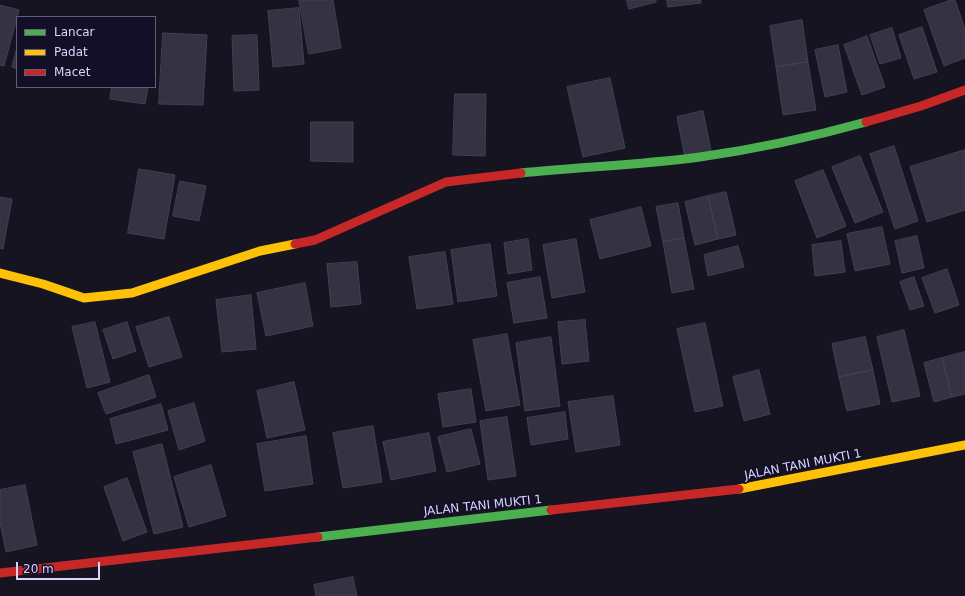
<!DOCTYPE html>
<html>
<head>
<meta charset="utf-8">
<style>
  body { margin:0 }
  #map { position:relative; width:965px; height:596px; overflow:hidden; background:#161421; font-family:"DejaVu Sans",sans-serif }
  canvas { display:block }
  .legend { position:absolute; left:16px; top:16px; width:140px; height:72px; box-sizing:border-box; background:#130f26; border:1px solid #625e7d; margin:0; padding:5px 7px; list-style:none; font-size:12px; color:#d9d4ff }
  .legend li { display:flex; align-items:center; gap:8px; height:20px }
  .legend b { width:20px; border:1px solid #625e7d }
  .scale { position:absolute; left:16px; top:562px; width:84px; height:18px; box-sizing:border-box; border:2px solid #d9d4ff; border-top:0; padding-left:5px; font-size:12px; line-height:14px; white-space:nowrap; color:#d9d4ff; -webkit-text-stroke:3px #130f26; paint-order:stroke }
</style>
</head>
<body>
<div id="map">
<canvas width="965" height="596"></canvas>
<ul class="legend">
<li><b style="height:5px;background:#4caf50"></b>Lancar</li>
<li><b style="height:5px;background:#ffc107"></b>Padat</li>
<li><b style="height:5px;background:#c62828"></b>Macet</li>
</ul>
<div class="scale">20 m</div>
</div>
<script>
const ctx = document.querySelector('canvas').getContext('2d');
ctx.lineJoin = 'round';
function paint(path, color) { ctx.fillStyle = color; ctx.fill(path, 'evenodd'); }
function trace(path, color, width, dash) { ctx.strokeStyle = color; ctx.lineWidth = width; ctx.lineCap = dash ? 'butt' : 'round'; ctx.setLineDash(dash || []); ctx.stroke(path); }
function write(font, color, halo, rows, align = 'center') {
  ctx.font = font + ' "DejaVu Sans",sans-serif'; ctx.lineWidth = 4; ctx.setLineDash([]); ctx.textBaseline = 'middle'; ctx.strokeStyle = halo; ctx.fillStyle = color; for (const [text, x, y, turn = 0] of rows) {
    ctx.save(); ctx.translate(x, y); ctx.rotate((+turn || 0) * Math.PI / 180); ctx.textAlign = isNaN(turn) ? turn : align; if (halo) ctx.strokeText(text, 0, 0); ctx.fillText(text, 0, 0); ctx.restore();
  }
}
const building = new Path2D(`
  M299,0H333L341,48L309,54Z
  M627,0H656V2L629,9Z
  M667,0H701V3L668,7Z
  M951,0H955L965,29V58L944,66L924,10Z
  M0,5L19,10L4,66L0,65Z
  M299,8L304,64L273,67L268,11Z
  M802,20L808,62L776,67L770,26Z
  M922,27L937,72L914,79L899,35Z
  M892,28L901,58L880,64L870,35Z
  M163,33L207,35L203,105L159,104Z
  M257,35L259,90L234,91L232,36Z
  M867,36L885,87L862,95L844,45Z
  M838,45L847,92L825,97L815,50Z
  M17,48V69L12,67Z
  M808,62L816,110L783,115L776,67Z
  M610,78L625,148L583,157L567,87Z
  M112,87H148L145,104L110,99Z
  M455,94H486L485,156L453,155Z
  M703,111L711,151L685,157L677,117Z
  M311,122H353V162L311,161Z
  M894,146L918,221L895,229L870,154Z
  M965,150V210L927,222L910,167Z
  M860,156L883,212L855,223L832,167Z
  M139,169L175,175L164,239L128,233Z
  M823,170L846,226L817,238L795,181Z
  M180,181L206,186L199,221L173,216Z
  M726,192L736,235L718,239L708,196Z
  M708,196L718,239L695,245L685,202Z
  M0,197L12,199L3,249L0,248Z
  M678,203L684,238L663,242L656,207Z
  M641,207L651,246L600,259L590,220Z
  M882,227L890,264L855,271L847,234Z
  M917,236L924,268L902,273L895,241Z
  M684,238L694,289L672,293L663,242Z
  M528,239L532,270L508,274L504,243Z
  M576,239L585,292L552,298L543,245Z
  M841,241L845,272L815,276L812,245Z
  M490,244L497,296L458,302L451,250Z
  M738,246L744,267L708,276L704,255Z
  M445,252L453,304L417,309L409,257Z
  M357,262L361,304L331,307L327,264Z
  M947,269L959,305L935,313L922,278Z
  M540,277L547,318L514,323L507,283Z
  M914,277L924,306L910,310L900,282Z
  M305,283L313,326L266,336L257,293Z
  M251,295L256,349L222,352L216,300Z
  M169,317L182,357L149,367L136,327Z
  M585,320L589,361L562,364L558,322Z
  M95,322L110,382L87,388L72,327Z
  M127,322L136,351L113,359L103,330Z
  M705,323L723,406L695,412L677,329Z
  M904,330L920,396L892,402L877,337Z
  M507,334L520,405L486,411L473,340Z
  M551,337L560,406L525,411L516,343Z
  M865,337L873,370L839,377L832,344Z
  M965,352V394L952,397L942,358Z
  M942,358L952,397L934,402L924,363Z
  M759,370L770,414L744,421L733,377Z
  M873,370L880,404L847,411L839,377Z
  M149,375L156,397L106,414L98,393Z
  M294,382L305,430L267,438L257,391Z
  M471,389L476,422L443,427L438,394Z
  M613,396L620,445L576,452L568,402Z
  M194,403L205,441L179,450L168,411Z
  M161,404L168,430L116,444L110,419Z
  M565,412L568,439L531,445L527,418Z
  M507,417L516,476L488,480L480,421Z
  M373,426L382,482L343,488L333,433Z
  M471,429L480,464L447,472L438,437Z
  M429,433L436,471L391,480L383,442Z
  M306,436L313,484L265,491L257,444Z
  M162,444L183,527L154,534L133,452Z
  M211,465L226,516L189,527L174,477Z
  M127,478L147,532L123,541L104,487Z
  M25,485L37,545L6,552L0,522V490Z
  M353,577L357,596H316L314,585Z`);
paint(building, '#343243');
trace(building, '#433f54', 1);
trace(new Path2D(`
  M521,173C580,167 640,165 700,157C756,149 812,137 866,122
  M318,537L551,510`), '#4caf50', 9);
trace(new Path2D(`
  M0,273L43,284L84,298L132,293L260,251L295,244
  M739,489L965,445`), '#ffc107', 9);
trace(new Path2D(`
  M866,122L921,106L965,90
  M295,244L315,240L446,182L521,173
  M551,510L739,489
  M0,573L318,537`), '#c62828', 9);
write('12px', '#d9d4ff', '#130f26', [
  ["JALAN TANI MUKTI 1",803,465,-11],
  ["JALAN TANI MUKTI 1",483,506,-6]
]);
</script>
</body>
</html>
